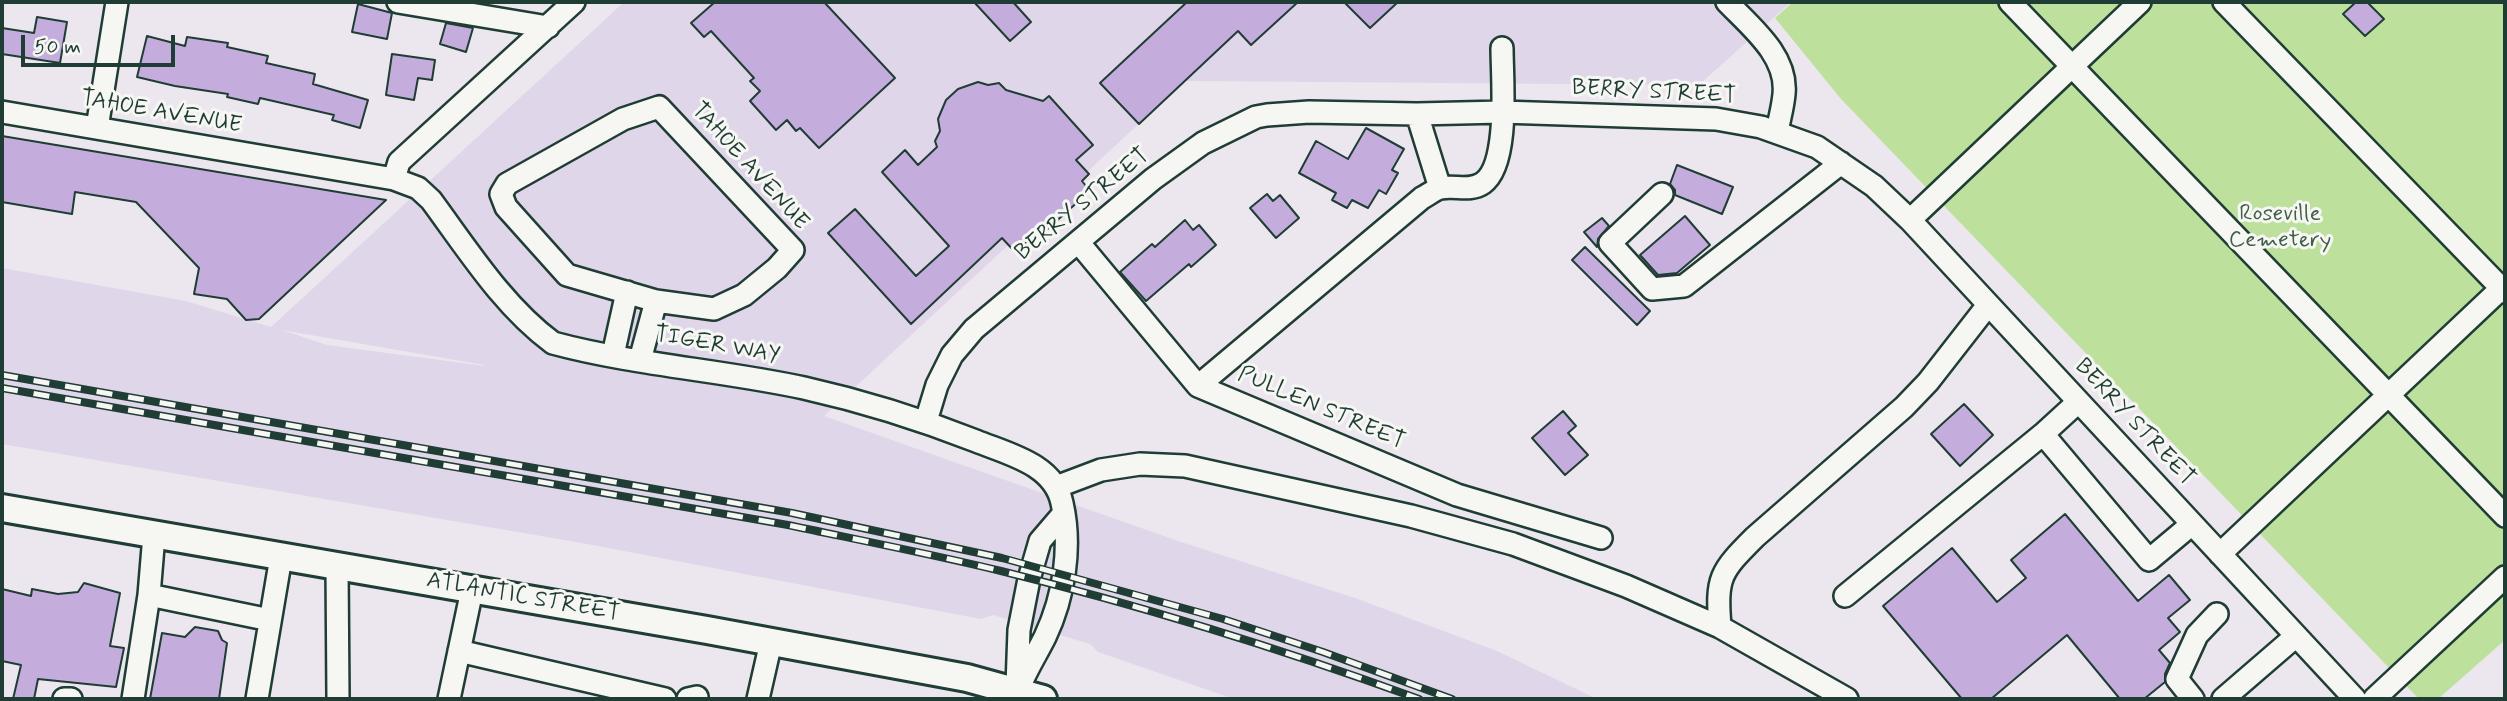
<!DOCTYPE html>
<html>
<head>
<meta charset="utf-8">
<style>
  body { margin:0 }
  #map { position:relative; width:2507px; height:701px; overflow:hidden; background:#ece7ee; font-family:Mynerve,sans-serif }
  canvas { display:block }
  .frame { position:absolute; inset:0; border:4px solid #1f3d34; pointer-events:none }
  .scale { position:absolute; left:21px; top:35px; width:154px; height:32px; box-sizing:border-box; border:4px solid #1f3d34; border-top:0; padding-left:9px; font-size:21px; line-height:24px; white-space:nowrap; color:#1f3d34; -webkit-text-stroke:5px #f6f6f2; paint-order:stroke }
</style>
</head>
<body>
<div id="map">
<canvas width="2507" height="701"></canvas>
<div class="frame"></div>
<div class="scale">50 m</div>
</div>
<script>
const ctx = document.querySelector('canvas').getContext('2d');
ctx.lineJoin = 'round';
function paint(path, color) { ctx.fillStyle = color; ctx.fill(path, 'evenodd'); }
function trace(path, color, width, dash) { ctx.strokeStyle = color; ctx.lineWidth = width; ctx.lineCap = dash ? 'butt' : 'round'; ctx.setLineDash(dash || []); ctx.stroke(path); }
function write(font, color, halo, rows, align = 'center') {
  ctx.font = font + ' Mynerve,sans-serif'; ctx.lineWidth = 6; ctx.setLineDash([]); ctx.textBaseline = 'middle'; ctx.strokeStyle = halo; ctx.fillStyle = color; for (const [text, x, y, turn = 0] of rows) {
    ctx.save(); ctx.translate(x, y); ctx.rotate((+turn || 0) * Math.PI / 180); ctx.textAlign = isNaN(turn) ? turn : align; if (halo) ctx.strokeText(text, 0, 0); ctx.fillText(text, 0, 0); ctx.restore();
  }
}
paint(new Path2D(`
  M624,2H1791L1699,85L1185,81L824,416L1178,541L1355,598L1497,651L1597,699H1234L1098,652L1090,644L993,615L981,619L582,543L2,444V268L186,301L271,327ZM282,330L484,365L485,366L327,345Z`), '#e0d6e9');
paint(new Path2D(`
  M1793,2H2505V640L2438,699H2419L1841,99L1775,18Z`), '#bde19c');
const building = new Path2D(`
  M715,2H824L895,78L819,148L800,128L796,131L787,120L776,130L750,101L760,91L750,81L754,78L711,31L704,37L691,23Z
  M974,2H1013L1031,22L1010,41Z
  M1187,2H1298L1251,45L1238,31L1139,124L1100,83Z
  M1344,2H1398L1370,28Z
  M2356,2H2367L2384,19L2365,36L2343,14Z
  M358,4L392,13L387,39L352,32Z
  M37,17L67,22L60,63L2,54V28L34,33Z
  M446,23L473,28L466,52L440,44Z
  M147,36L185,46L187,37L228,43L227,47L268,56L266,63L315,74L313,84L368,100L360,128L332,120L334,115L260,98L258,104L227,97L228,94L175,86L137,77Z
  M392,54L435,60L432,80L418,78L414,100L386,95Z
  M978,82L988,85L999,83L1006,90L1043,101L1049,96L1093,145L1076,160L1089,174L1082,181L1090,191L1033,242L1030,239L1015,252L1002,238L911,324L828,233L855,209L916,276L949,246L882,172L905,150L918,165L937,147L935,141L940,131L938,119L946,100L958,89Z
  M1366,128L1404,149L1392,170L1398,173L1386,194L1379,190L1368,208L1352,200L1347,208L1332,200L1336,193L1299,173L1316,141L1348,159Z
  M2,136L386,200L259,319L246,320L227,299L194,294L199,268L136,202L75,192L72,214L2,202Z
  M1677,165L1733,187L1722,214L1675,195V190L1670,184Z
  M1267,194L1273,201L1280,195L1299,218L1276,238L1250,208Z
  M1685,216L1710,245L1677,273L1658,275L1640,255Z
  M1602,218L1609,226L1598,239L1597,247L1584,232Z
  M1185,220L1193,230L1199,225L1216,245L1191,267L1189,264L1146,301L1120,272L1152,244L1155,247Z
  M1585,247L1650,311L1637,325L1572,260Z
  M1964,404L1993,435L1960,466L1931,434Z
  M1563,411L1576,426L1568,433L1588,455L1565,475L1532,438Z
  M2065,514L2138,601L2169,575L2190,600L2168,618L2180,632L2159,650L2170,663L2165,674V682L2144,699H2120L2067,635L1991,699H1962L1883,606L1952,548L1997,602L2026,578L2011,560Z
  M84,583L120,593L110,646L124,648L116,687L38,679L34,699H13L21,665L2,661V589L31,596L32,589L58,594L78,592Z
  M195,627L218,631L222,640L227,643L219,699H150L162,633L185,637Z`);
paint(building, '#c4addc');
trace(building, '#1f3d34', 2);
const minor = new Path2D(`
  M398,2L548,27
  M1727,2C1751,27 1788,56 1784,94C1783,107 1779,120 1777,132
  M2010,2L2505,516
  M2224,2L2505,292
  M659,107L793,250L777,268L744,295L714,309L656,301L567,275L506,207L501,194L507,184L623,119Z
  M2,112L394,179L418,188L431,200C468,250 503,306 553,343C635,365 721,370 804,388C862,401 920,419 976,441C1008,454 1054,464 1062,503C1072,547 1064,597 1045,637C1035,657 1021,678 1015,699
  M1417,114L1440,188
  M97,128L117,2
  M394,179L399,162L574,2
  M1662,194L1610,243L1652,289L1684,286L1841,163
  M1910,220L2140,2
  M1079,243L1198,386L1457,495L1601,538
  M613,355L627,292
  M640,360L656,301
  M1198,386L1422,198C1428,195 1435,189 1441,188C1455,185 1470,192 1483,183C1510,164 1502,78 1502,48
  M2078,402L2043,434L2149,560L2192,524
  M926,421L937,385L952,355L974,329L1153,179L1203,143L1256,117L1267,115L1309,112L1417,114L1502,112L1716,119L1761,127L1817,147L1874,186L1910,220L2355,699
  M1056,487L1101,470L1140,464L1185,466L1411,516L1513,544L1626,586L1720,627L1847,699
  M2220,554L2505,285
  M337,566L338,699
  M149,595L270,620
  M1845,596L2043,434
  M1720,627C1716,577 1720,572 1755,537L1904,407L1928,382L1988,305
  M459,651L665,699
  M1017,686L1019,630L1029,579L1040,541L1064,513
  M64,699H71
  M133,699L149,595L154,535
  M257,699L281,557
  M449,699L472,590
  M688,699L697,697
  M758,699L771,642
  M2193,699L2177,679L2197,635L2217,614
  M2223,699L2296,636
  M2374,699L2505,577`);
const major = new Path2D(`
  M2,508L707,630L967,678L1043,699`);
trace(minor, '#1f3d34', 26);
trace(major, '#1f3d34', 32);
trace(minor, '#f6f6f2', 21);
trace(major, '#f6f6f2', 26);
const rail = new Path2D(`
  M2,375L792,513L1002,558L1223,619L1323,652L1452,699
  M2,388L788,525C859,540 931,554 1001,571C1143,606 1282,649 1419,699`);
trace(rail, '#1f3d34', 8);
trace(rail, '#f6f6f2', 5, [16]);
write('23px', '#1f3d34', '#f6f6f2', [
  ["BERRY STREET",1654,93,3],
  ["TAHOE AVENUE",161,113,10],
  ["TAHOE AVENUE",749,167,48],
  ["BERRY STREET",1083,205,-39],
  ["TIGER WAY",717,346,10],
  ["PULLEN STREET",1321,409,23],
  ["BERRY STREET",2134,423,47],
  ["ATLANTIC STREET",523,598,10]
]);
write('23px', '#3f5e49', '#f6f6f2', [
  ["Roseville",2280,215],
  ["Cemetery",2280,241]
]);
</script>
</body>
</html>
